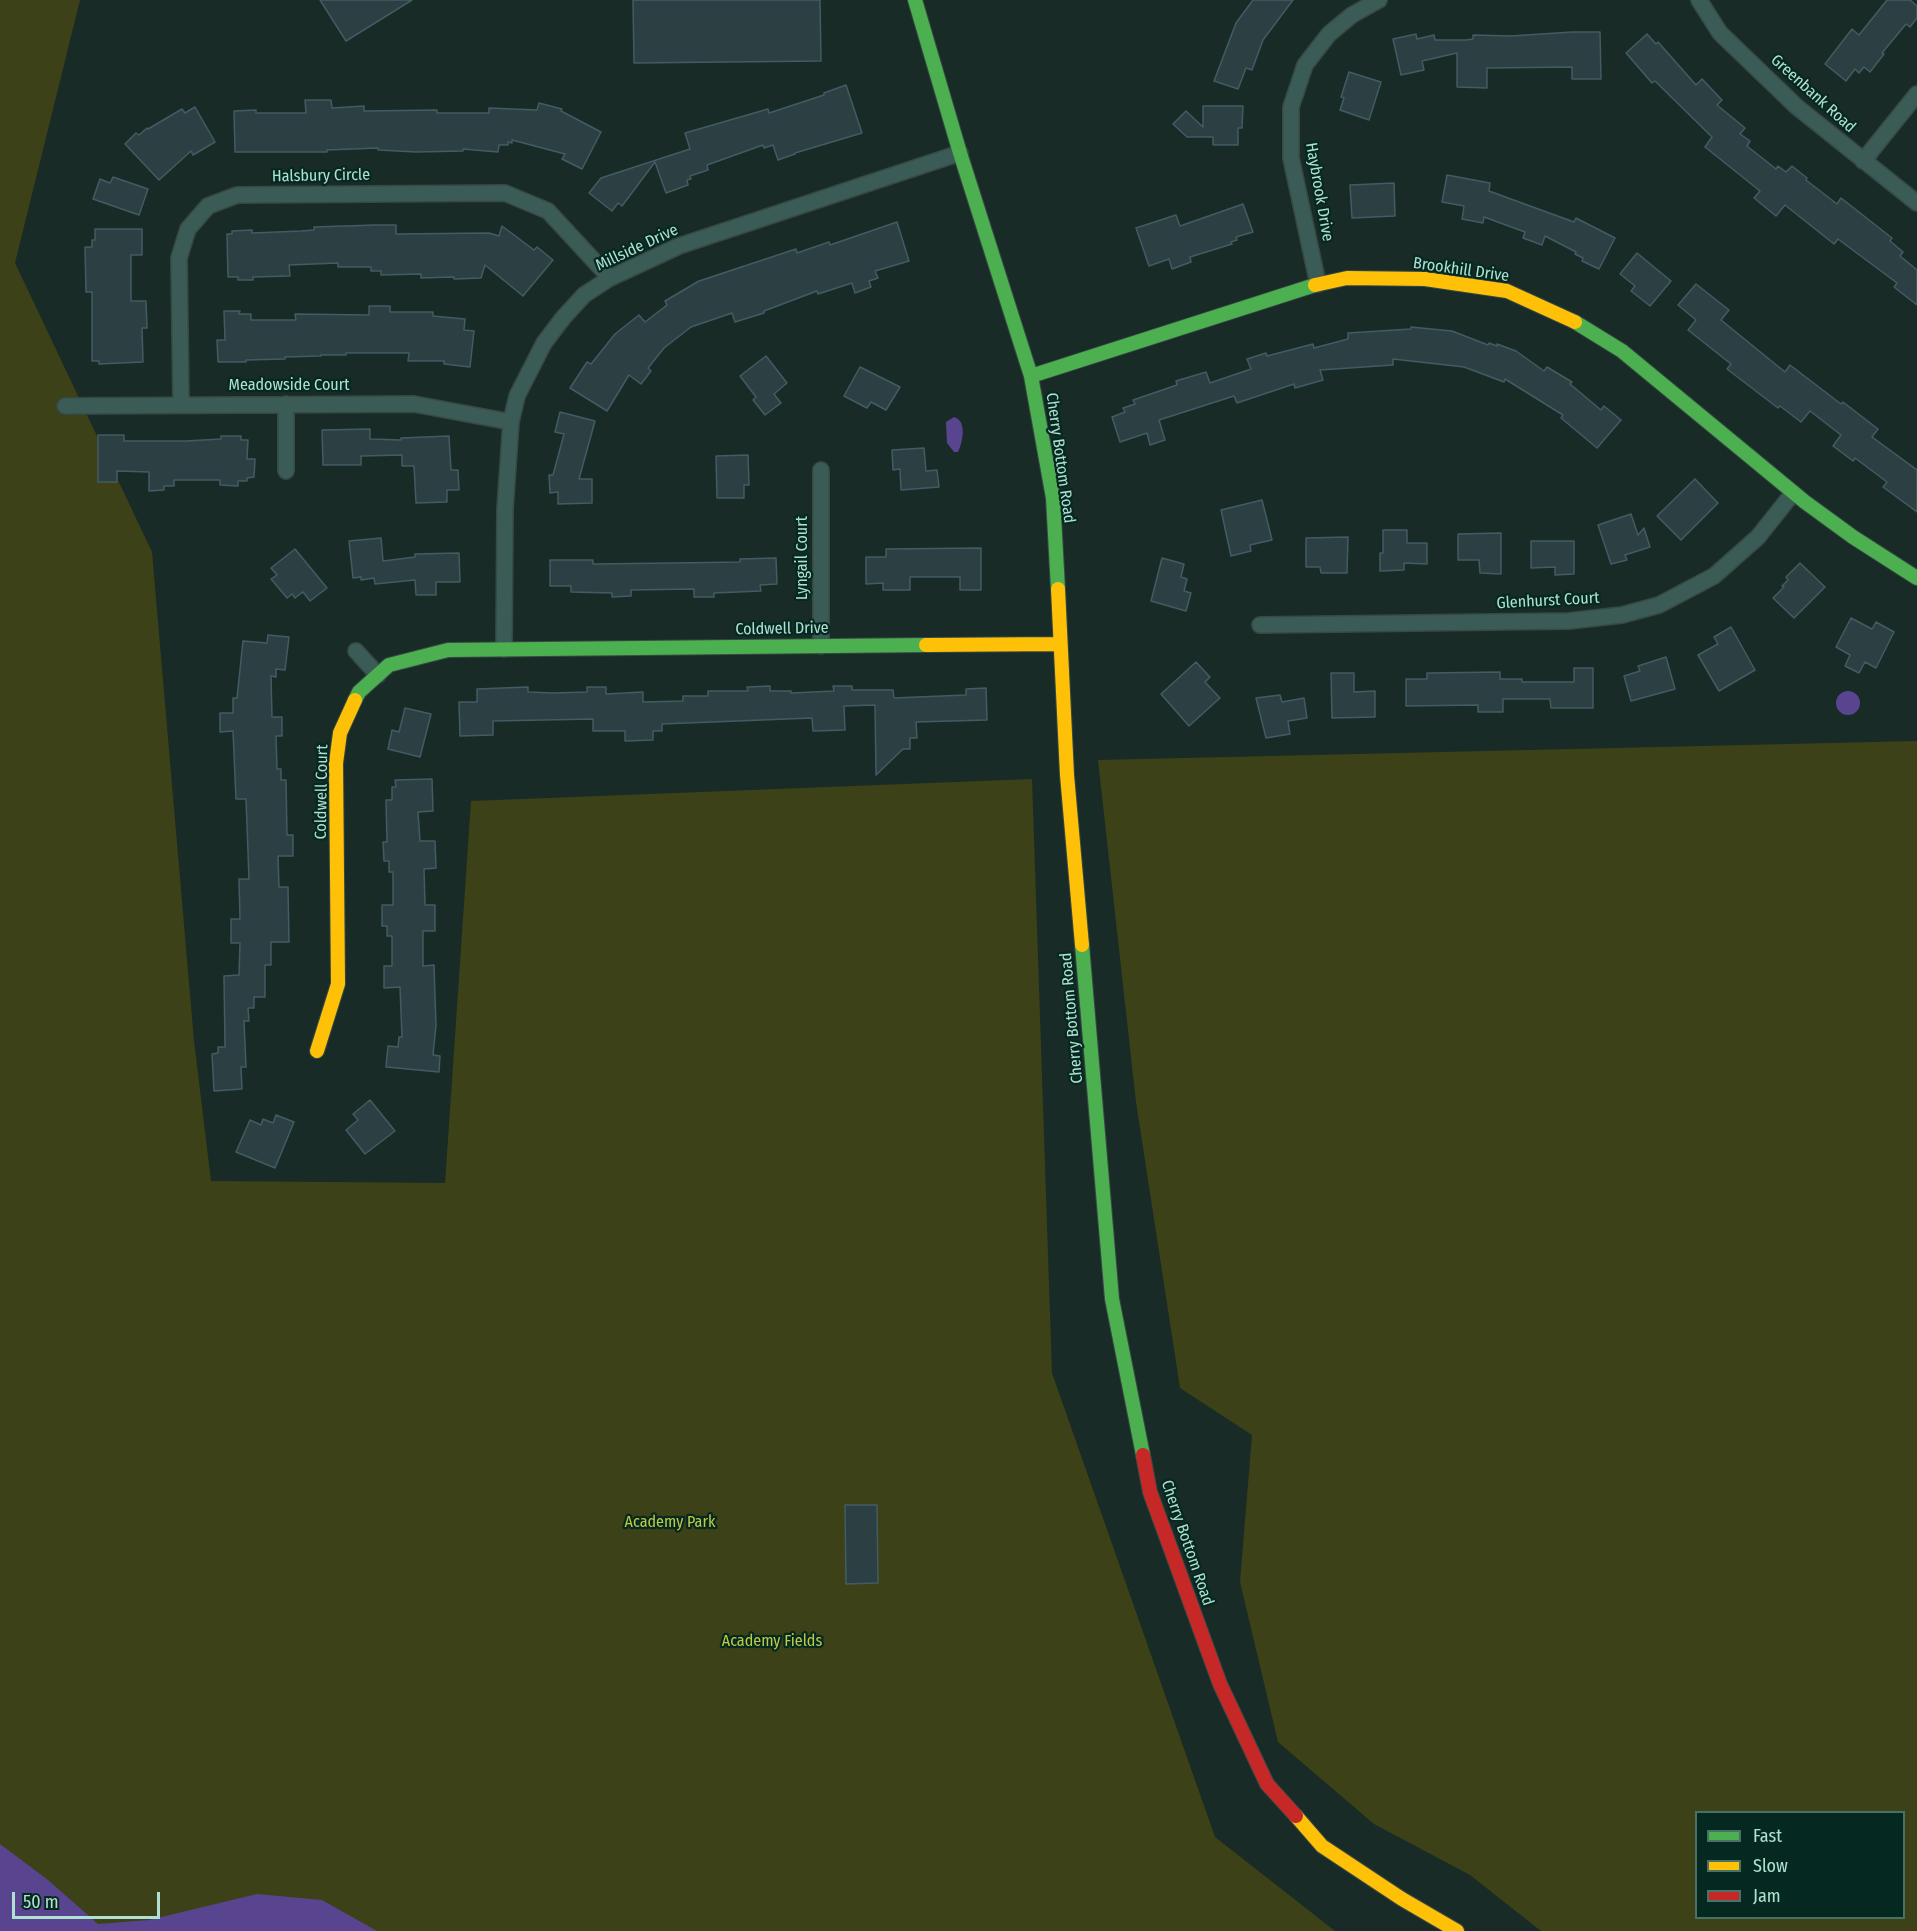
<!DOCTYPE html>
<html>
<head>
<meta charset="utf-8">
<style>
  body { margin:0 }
  #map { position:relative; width:1917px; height:1931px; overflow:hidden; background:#192b27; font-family:"Fira Sans Condensed",sans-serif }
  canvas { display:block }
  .legend { position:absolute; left:1695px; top:1811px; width:210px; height:108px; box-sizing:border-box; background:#052921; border:2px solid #497267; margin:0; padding:8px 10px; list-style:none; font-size:18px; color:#b0e0d1 }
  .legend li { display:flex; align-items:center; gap:12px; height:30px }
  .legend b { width:30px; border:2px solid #497267 }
  .scale { position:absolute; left:12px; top:1892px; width:148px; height:27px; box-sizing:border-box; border:3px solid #b0e0d1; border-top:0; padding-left:8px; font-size:18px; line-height:21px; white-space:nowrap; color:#b0e0d1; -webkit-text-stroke:4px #052921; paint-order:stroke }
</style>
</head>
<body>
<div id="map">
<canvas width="1917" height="1931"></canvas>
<ul class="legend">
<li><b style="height:8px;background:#4caf50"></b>Fast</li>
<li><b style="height:8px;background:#ffc107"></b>Slow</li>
<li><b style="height:8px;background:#c62828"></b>Jam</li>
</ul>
<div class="scale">50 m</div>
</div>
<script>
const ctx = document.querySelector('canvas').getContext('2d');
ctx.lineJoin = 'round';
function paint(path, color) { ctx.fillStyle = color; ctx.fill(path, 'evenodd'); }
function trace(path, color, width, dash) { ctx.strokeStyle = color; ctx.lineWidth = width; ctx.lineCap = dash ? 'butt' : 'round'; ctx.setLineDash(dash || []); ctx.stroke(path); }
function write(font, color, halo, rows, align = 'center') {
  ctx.font = font + ' "Fira Sans Condensed",sans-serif'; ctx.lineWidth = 4.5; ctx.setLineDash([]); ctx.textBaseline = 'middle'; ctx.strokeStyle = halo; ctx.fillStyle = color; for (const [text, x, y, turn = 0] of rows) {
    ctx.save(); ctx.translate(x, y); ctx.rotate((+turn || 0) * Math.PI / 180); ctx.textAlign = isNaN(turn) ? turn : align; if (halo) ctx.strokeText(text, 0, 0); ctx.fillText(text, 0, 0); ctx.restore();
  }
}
paint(new Path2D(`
  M0,0H80L15,263L152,552L194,1041L211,1181L445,1183L471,801L1032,779L1052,1373L1215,1837L1335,1931H35L0,1916Z
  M1917,741V1931H1541L1470,1875L1374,1824L1278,1742L1240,1582L1252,1435L1180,1388L1136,1102L1098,760ZM1696,1812H1904V1918H1696Z`), '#3c4117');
paint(new Path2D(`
  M954,417C968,421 962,444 958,452H954L947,443L946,422Z
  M1836 703a12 12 0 1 1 24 0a12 12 0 1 1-24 0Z
  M0,1844L48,1880L98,1924L149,1920L257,1894L322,1900L377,1931H0Z`), '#59458f');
const building = new Path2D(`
  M320,0H412L346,41Z
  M633,0H820L821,61L634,63Z
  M1253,0H1293L1263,40L1252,70L1246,68L1238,89L1214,81L1236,23Z
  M1887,0H1910L1917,6V18L1910,27L1906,24L1882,53L1884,54L1870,72L1864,67L1859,73L1855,69L1846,81L1825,64L1852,29L1859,35Z
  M1572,32H1600L1601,79H1572V67L1487,68V88L1457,87V53L1422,61L1424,70L1401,75L1393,39L1416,34L1417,39L1434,35L1435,40H1466L1473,39V35L1511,36Z
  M1647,34L1656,44L1658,42L1696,85L1702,79L1722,100L1717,105L1745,128L1740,134L1750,141L1747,146L1776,169L1778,166L1786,172L1792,166L1807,178L1806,180L1837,204L1841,198L1892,238L1890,241L1903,252L1900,256L1917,270V305L1894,287L1897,283L1838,239L1834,244L1785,205L1776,216L1754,198L1760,191L1705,147L1712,137L1655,81L1652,83L1626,53Z
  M1349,72L1381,82L1369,120L1340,110L1344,98L1341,97Z
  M846,85L862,133L795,153V154L778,160L773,145L764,148L763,145L707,165L708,170L690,176L691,179L687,180L688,185L666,193L655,162L622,206L618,203L612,211L589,193L601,178L690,149L685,133L768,109L769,113L824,95V93Z
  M305,100H331L332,108L364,106V111L437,110V113H489V108L537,110L539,103L562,109L561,111L601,132L582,169L562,159L565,154L512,140V143L508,142V145H499L498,152L463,149V151L416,152L378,150V148L327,150V152H235L234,111L256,110V113H306Z
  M1203,106H1243L1242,128H1238V145H1213V137H1187L1173,124L1186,111L1203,127Z
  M195,107L215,142L193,155L191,151L159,180L125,144L136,133L139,135L147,128L148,129L182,109L185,113Z
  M1447,175L1490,183L1489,191L1574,222L1576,218L1615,238L1599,269L1582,261L1583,258L1575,254L1576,252L1545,236L1542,245L1523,238L1525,232L1484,217L1483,223L1462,219L1464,206L1442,202Z
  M113,177L148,189L139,215L93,199L100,179L110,183Z
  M1394,183L1395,216L1352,218L1350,185Z
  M1243,204L1253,232L1236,237L1237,240L1231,242L1232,244L1190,257L1191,262L1172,269L1169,259L1149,266L1136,228L1176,215L1180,226Z
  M897,222L909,261L875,271L878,278L869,281L871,287L855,293L852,283L818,294L817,291L764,311V313L735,322L732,313L691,327L664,348L648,368L651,371L641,384L629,375L607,411L570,388L587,362L591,364L615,334L639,315L645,322L667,305L665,301L699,281L796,249L797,253L829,242L830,245Z
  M375,225H396V234L489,233L499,236L502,226L534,250L537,247L553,260L523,296L485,265L481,278L454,279V277L421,278V274L381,275V271H371V267H338V263L289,265L290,276L253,277V280H238V277H228L227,234H232V231L252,230V233L301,231L314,230V227Z
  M95,229H142V255H131V301H146L147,328H142L143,362L99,364V361H92V292H86L85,247H92V240H95Z
  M1637,253L1671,281L1650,306L1631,291L1635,286L1620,274Z
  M1696,284L1729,310L1721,320L1785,372L1790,365L1841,404L1843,402L1878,429L1872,437L1917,470V512L1883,487L1887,482L1855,458L1853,461L1833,446L1841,435L1810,411L1801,422L1780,406L1778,408L1727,369L1731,364L1688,330L1696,320L1678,305Z
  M369,306H390V312H433V316L465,319L464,330L474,331L470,367L444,364V361H408L409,353H346V355H321V356L285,357V359L246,360V362H218L217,340H225L224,311H240L239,314H251V320H296L295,314L369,315Z
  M1411,327L1452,331L1488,345L1489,343L1497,346V344L1516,351L1544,371L1547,367L1572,382L1570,384L1601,410L1604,406L1621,420L1597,448L1561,418L1563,415L1505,379L1504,382L1464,367L1393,359V365L1320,370L1323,380L1295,388L1294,384L1237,403L1234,396L1159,420L1165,440L1150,445L1147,433L1120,442L1112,417L1125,412L1123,408L1135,404L1133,400L1177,385L1176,381L1206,372L1210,383L1251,369L1247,359L1266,353L1267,356L1313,344L1314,348L1348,339V333L1411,329Z
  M766,356L787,383L774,394L781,403L765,415L753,400L756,397L740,376Z
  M860,367L900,387L886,410L871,402L867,408L844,396Z
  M560,412L595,421L579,479H592V503L558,504V492L550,493L549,475H553L564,434L555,432Z
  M370,429V439L401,440V438L449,436L451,470H458L459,490H447V502L416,503L414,466H402V455L361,456V465H323L322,430Z
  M98,435H124V441H186L221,439V436H241V440H248L247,459H255L254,477L247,478V481H238V486L220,485V480H174V486H164V490L149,491V472L117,471V482H98Z
  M924,448L926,471L937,470L939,487L901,490L900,469L893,470L892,450Z
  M748,455L749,485H744V498H717L716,456Z
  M1695,479L1718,503L1681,540L1657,516Z
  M1262,500L1272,540L1250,545L1251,551L1231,556L1221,510Z
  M1631,514L1638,535L1644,528L1650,547L1625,555L1627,560L1611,564L1598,525Z
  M1383,530H1407V543H1427V564L1404,563V570L1380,571V553H1383Z
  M1501,533V574L1480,573L1479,560H1458V534Z
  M1348,537L1347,573H1321L1320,567H1306V538Z
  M381,538L383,561L415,557V554L459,553L460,582H436V595H416L415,580L375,584L374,578L361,580V577L353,578L349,541Z
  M1531,541H1574V574L1555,575V567L1531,568Z
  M981,548V590H960V577H910V590H883V583L866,584V557H886V549Z
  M295,549L327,588L310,601L303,592L295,598L292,594L287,598L271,579L277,575L271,568Z
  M776,558L777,584L760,585L761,591L714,593V597H694V589L631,590V596L612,597V593L571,592V586H550V560H593V564L671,563L740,562V559Z
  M1162,558L1184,564L1181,577L1187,579L1184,591L1191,593L1186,611L1151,601Z
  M1800,563L1825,587L1794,618L1773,598L1784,587L1782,586L1788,580L1786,577Z
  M1851,618L1872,629L1876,622L1894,632L1876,668L1865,662L1859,673L1845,666L1850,655L1836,647Z
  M1731,627L1755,670L1719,691L1698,655L1718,644L1714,637Z
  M268,635L289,637L285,670L276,669V677L271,676L272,717H282V736H276L277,769H281V780H286L287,835H293V856H278L279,887H288L289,942H271V965H265V997H254V1008H248L249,1021H244L246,1067H241L242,1089L214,1091L212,1054L218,1053V1047H225L224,976L239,975L240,943H231V919H240L239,879H249L246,799H236L233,731L220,732V713H233V698H237L243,641L267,643Z
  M1666,657L1675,689L1631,701L1624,676L1640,671L1638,666Z
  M1196,662L1210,677L1205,682L1220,698L1189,726L1161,694Z
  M1574,668H1593V708H1551L1550,699H1503V712H1478V705L1406,706V679H1427V673L1500,672V679H1522V682H1574Z
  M1331,673H1354V692L1375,691V717L1332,718Z
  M770,686V691H791V693L834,691L833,686H852V690H893L894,698L966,695V689L986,688L987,720L916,722L917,738H910V749H903L876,775L875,705L844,706L845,730L813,731L812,718L662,724V731H653V740L625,741V731H593V719L493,721V735L460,736L459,702H477V689L528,687V692L553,693L587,692V687H606V694L643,692V702L683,701V696H708V691H748L747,687Z
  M1280,695L1282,702L1304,698L1307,718L1288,721L1290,734L1266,738L1256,698Z
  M405,708L431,714L420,757L388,749L392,730L399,732Z
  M432,779L433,811L418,812L420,841H435L436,868L424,869L425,905H435V931H423V966L434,965L436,1025L433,1055L440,1056L439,1072L386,1067L388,1046L398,1047L399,1037H402L400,987L384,988V966H392V936H387V926H382V905H393V872H389V861H384L383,842H387L386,800H392V787H396L395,780Z
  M370,1100L395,1131L365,1154L346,1130L358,1120L353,1114Z
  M276,1115L294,1122L275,1168L236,1152L250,1120L261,1125L263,1119L273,1123Z
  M845,1505H877L878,1583L846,1584Z`);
paint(building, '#2c4044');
trace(building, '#425c63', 1.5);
const street = new Path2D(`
  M1699,0L1720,33L1797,107L1917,203
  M1863,161L1917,94
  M1318,284L1291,158V107L1305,65L1329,34L1352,15L1379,0
  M181,404L179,258L188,229L208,206L237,195L505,193L548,211L610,278
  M65,406L414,404L511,422
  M821,470V646
  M286,471V404
  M1260,625L1569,621L1622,615L1659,605L1714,576L1758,537L1793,493
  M504,649L505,509L511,422L517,396L544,343L563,318L584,295L610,278L679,246L960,153
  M356,651L378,675`);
const fast = new Path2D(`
  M915,0L960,153L1031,376L1053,498L1058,589
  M1575,322L1622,351L1805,502L1853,537L1917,578
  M1031,376L1315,285
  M355,700L359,692L389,665L448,650L926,645
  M1082,945L1112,1299L1143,1455`);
const slow = new Path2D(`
  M1315,285L1347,278L1425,279L1507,291L1575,322
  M1058,589L1067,775L1082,945
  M926,645L1060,644
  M317,1051L338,984L336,763L340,733L355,700
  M1296,1816L1322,1846L1402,1899L1457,1931`);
const jam = new Path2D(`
  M1143,1455L1150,1492L1220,1684L1267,1784L1296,1816`);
trace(street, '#364943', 18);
trace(fast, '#364943', 16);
trace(slow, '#364943', 16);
trace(jam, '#364943', 16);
trace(street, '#3b5c56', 15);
trace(fast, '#4caf50', 14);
trace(slow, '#ffc107', 14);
trace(jam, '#c62828', 14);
write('16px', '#b0e0d1', '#052921', [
  ["Greenbank Road",1813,94,42],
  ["Halsbury Circle",321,176,-1],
  ["Haybrook Drive",1319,192,80],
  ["Millside Drive",637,248,-25],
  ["Brookhill Drive",1461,270,8],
  ["Meadowside Court",289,386],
  ["Cherry Bottom Road",1060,458,82],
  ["Lyngail Court",803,558,-90],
  ["Glenhurst Court",1548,601,-3],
  ["Coldwell Drive",782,629,-1],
  ["Coldwell Court",322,792,-89],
  ["Cherry Bottom Road",1072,1018,-95],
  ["Cherry Bottom Road",1187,1543,71]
]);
write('16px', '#c0cb42', '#052921', [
  ["Academy Park",670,1523],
  ["Academy Fields",772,1642]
]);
</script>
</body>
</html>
